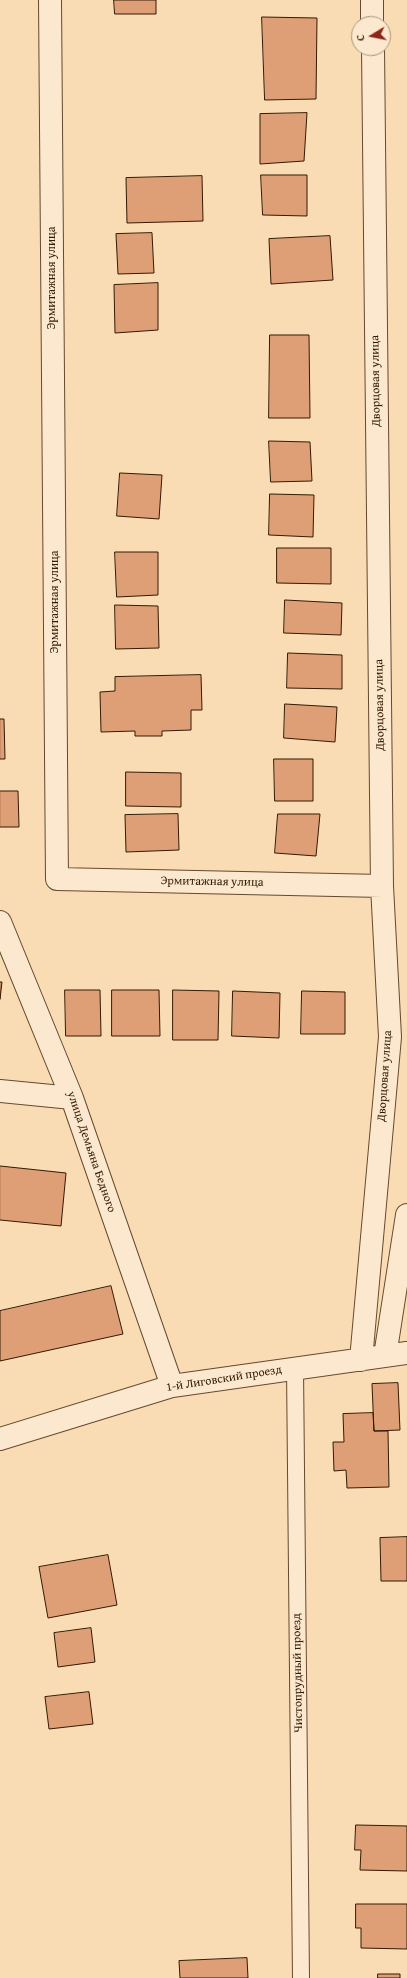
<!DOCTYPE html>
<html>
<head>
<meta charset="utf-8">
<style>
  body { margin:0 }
  #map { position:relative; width:407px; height:1978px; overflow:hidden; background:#f9dcb3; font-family:"Gentium Book Plus",serif }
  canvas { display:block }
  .north { position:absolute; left:351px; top:16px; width:40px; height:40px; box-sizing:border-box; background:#fbe8ce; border:1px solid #ab967d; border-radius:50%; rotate:260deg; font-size:11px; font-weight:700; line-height:16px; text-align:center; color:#331a03 }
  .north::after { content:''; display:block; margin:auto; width:14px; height:18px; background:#8f2418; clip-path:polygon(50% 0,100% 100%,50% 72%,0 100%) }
</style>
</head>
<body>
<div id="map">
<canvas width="407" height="1978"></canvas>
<div class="north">С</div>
</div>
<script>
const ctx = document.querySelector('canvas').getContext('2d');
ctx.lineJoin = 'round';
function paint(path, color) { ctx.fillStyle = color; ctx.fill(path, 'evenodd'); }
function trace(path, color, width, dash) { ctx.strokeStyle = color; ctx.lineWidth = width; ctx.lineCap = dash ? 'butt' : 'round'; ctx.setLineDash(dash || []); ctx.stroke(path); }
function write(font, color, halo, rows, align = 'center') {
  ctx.font = font + ' "Gentium Book Plus",serif'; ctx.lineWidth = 3; ctx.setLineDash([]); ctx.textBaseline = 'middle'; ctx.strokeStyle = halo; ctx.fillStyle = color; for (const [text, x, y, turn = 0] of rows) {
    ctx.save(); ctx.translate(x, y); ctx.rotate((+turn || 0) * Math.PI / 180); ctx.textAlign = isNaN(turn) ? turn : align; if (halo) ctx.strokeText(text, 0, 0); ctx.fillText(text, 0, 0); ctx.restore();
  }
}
const building = new Path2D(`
  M114,0H156V14H115Z
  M262,17L317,18L316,99L265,100Z
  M307,113L304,161L260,164V114Z
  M261,175H307V216L263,215Z
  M202,176L203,221L127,223L126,178Z
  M152,233L154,273L118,274L116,234Z
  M330,236L333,280L271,284L269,239Z
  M158,283V330L115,333L114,285Z
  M270,335H309L310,418H269Z
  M269,441L310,442L312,481L271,482Z
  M120,473L162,475L159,519L117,516Z
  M270,494L314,495L313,537L269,535Z
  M277,548H331V584L277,583Z
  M115,552H158V595L117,597Z
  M285,600L342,603L341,635L284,633Z
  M115,605L158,606L159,648L116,649Z
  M288,653L342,655V689L287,688Z
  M201,675L202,710H191V730L162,731V736H135V731L101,732L100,692L115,691V677Z
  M285,704L337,707L335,742L284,738Z
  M0,719H4L5,759H0Z
  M274,759H313V801H275Z
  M126,772L181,773V807L126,806Z
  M0,791H18L19,827H0Z
  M178,814L179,850L126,852L125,815Z
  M278,814H320L316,856L275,853Z
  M0,982H2L0,999Z
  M65,990H100L101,1036H66Z
  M112,990H159L160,1036H112Z
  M173,990L219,991L218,1040H173Z
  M233,991L280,993L279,1038L232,1036Z
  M302,991L345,992V1034H301Z
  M0,1166L66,1173L61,1226L0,1220Z
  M111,1286L123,1334L0,1361V1311Z
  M398,1383L400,1430L374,1431L372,1384Z
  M373,1413L374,1431H388L389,1487L347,1488L346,1470L334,1471L333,1442H344L343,1414Z
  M407,1537V1581H381L380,1538Z
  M108,1555L117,1605L48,1618L39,1567Z
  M91,1628L95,1662L58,1667L54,1633Z
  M89,1692L93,1724L49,1729L45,1697Z
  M356,1825L407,1826V1871L360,1870L361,1850H355Z
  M356,1904H407V1949L361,1948V1928H356Z
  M247,1958L248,1978H180L179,1961Z
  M378,1974H400V1978H378Z`);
paint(building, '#de9f76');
trace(building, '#331a03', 1);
const lane = new Path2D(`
  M295,1368L301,1978`);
const street = new Path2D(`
  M50,0L57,879L382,886
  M372,0V24
  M0,922L72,1098L172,1386
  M0,1091L72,1098
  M385,1356L407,1215
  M361,1360L390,1037L382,886L373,48
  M0,1439L172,1386L407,1353`);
trace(lane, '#644a2f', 18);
trace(street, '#644a2f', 24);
trace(lane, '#fbe8ce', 16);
trace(street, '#fbe8ce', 22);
write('12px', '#331a03', '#fbe8ce', [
  ["Эрмитажная улица",52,278,-90],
  ["Дворцовая улица",376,381,-91],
  ["Эрмитажная улица",55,602,-90],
  ["Дворцовая улица",380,705,-91],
  ["Эрмитажная улица",212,882,1],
  ["Дворцовая улица",385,1076,-86],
  ["улица Демьяна Бедного",91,1152,71],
  ["1-й Лиговский проезд",224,1379,-9],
  ["Чистопрудный проезд",298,1673,-91]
]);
</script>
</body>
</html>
